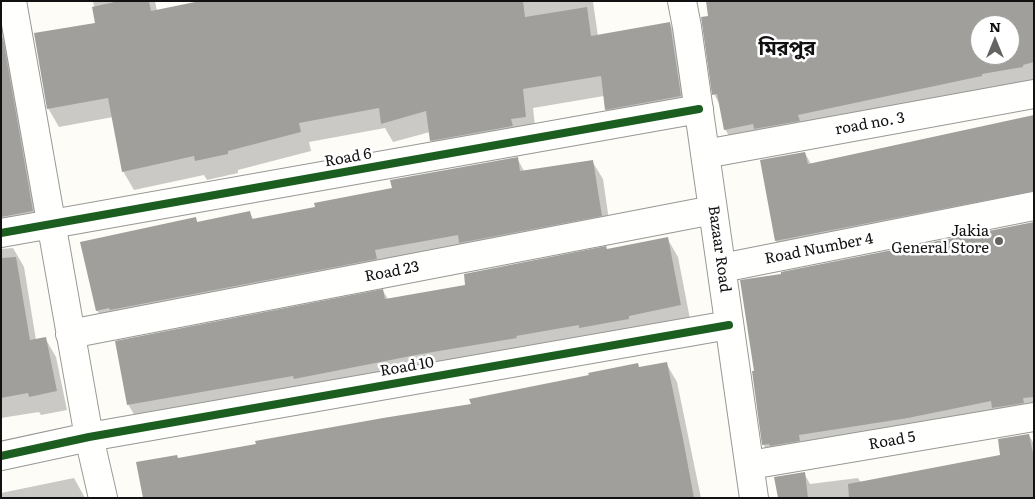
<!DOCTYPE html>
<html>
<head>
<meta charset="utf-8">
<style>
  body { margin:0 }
  #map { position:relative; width:1035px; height:499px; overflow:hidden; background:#fdfcf7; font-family:Literata,serif }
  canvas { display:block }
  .frame { position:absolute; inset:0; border:2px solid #111; pointer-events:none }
  .north { position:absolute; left:970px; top:15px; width:50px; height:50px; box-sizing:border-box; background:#fff; border:1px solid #a0a0a0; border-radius:50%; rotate:0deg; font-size:14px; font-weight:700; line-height:20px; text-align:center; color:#111 }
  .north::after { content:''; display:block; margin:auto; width:18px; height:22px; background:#646362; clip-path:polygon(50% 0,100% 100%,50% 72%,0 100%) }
</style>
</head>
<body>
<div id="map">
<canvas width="1035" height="499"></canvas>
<div class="frame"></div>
<div class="north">N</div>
</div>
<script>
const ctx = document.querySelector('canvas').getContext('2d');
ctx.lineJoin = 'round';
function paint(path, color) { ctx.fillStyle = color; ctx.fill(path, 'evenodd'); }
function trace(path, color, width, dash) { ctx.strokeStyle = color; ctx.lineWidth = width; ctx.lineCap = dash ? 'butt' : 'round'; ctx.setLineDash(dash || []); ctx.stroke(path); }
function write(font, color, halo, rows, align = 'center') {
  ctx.font = font + ' Literata,"Noto Sans Bengali",serif'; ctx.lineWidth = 5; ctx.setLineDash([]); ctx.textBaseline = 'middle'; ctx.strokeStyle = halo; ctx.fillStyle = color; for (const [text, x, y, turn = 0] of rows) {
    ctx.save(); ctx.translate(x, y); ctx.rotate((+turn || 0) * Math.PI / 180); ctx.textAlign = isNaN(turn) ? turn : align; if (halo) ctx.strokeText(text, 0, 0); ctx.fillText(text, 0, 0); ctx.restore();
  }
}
paint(new Path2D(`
  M1,1L43,230L1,240Z
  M93,1H155L157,11L204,1H596L593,2L598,36L670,24L680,42L691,115L617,128L606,109L604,96L533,108L536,135L442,159L431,140L430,132L393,142L385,128L309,142L311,151L238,170V173L207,180L204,175L134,190L123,171L113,117L59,127L48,108L97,24Z
  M1034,1V83L736,148L725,129L721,107L714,94ZM980,25H1010V55H980Z
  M1034,117V212L788,261L776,241L761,161L805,153L811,164Z
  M517,158L524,171L592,161L603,179L611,234L108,329L97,310L195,218L198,223L249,212L254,220L317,208Z
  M1034,223V423L775,464L763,444L755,372Z
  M667,238L678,257L691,324L139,423L128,404L383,291L388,299L467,286L607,250Z
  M13,248L24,267L36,340L45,338L56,357L67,410L41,415L39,412L1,418V249Z
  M666,363L677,382L701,498H144L178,460L472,405L637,364L640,369Z
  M1029,435L1034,444V498H779L804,473L810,484L858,478L861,483L1001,456Z
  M74,478L85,498H1V493Z`), '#0003');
paint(new Path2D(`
  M119,1H149L151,11L200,1H523L525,17L587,7L591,36L670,22L681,96L605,110L601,76L523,89L526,117L511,119L513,126L430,141L426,111L381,124L379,108L299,123L301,132L228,151V154L195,161L194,156L122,172L108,98L47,109L34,33L95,23L92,7Z
  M706,1H1034V62L1023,65V67L982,74V76L798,115L800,121L754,129L753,124L724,130L717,94L712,95L701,17L708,16ZM980,25H1010V55H980Z
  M1,38H3L33,211L1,217Z
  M1034,115V191L775,241L760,160L805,152L808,164Z
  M518,157L520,171L593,160L602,216L459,243L458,235L375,250L377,259L110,310L109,308L96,311L80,242L196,217L197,222L250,211L252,219L315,207L314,203L392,188L390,180Z
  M1034,222V397L1023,398L1024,403L992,408L991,401L908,418L799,435L800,441L770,446L769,444L762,445L752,371H754L740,280L781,274V272Z
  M668,237L681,305L629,316V319L579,328V325L516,336L517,338L421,354L294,379L293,376L127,405L115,341L383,289L385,299L465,285L464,274L606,246L607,249Z
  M16,257L30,340L46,337L57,391L29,397L28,393L1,398V258Z
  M667,362L683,439L694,498H143L136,462L177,455L178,458L256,444L255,441L383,418L471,404L469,399L589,375L588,373L638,363L639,367Z
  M1029,434L1034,458V498H849L848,484L1000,455L998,439Z
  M805,472L808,498H778L774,477Z`), '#a19f9c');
const minor = new Path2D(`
  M12,1L89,437L103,498
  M682,1L687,27L754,498
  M705,154L1034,94
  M1,233L699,109
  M722,268L1034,206
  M70,334L713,210
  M1,456L89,437L729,325
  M750,465L1034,417`);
trace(minor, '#979795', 30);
trace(minor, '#fffffe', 28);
trace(new Path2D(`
  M1,233L699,109
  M1,456L89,437L729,325`), '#1b5e20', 8);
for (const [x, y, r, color] of [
  [999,241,5,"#646362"]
]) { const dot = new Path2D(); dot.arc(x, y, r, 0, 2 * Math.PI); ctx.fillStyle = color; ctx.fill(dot); trace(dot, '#fff', 2); }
write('15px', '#111', '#fff', [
  ["road no. 3",870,124,-10],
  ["Road 6",348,158,-10],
  ["Bazaar Road",719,249,82],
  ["Road Number 4",819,249,-11],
  ["Road 23",392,272,-11],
  ["Road 10",407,367,-10],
  ["Road 5",892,441,-10]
]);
write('15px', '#111', '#fff', [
  ["Jakia",989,232],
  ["General Store",989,249]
], 'right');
write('bold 20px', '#111', '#fff', [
  ["মিরপুর",787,49]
]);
</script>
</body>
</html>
